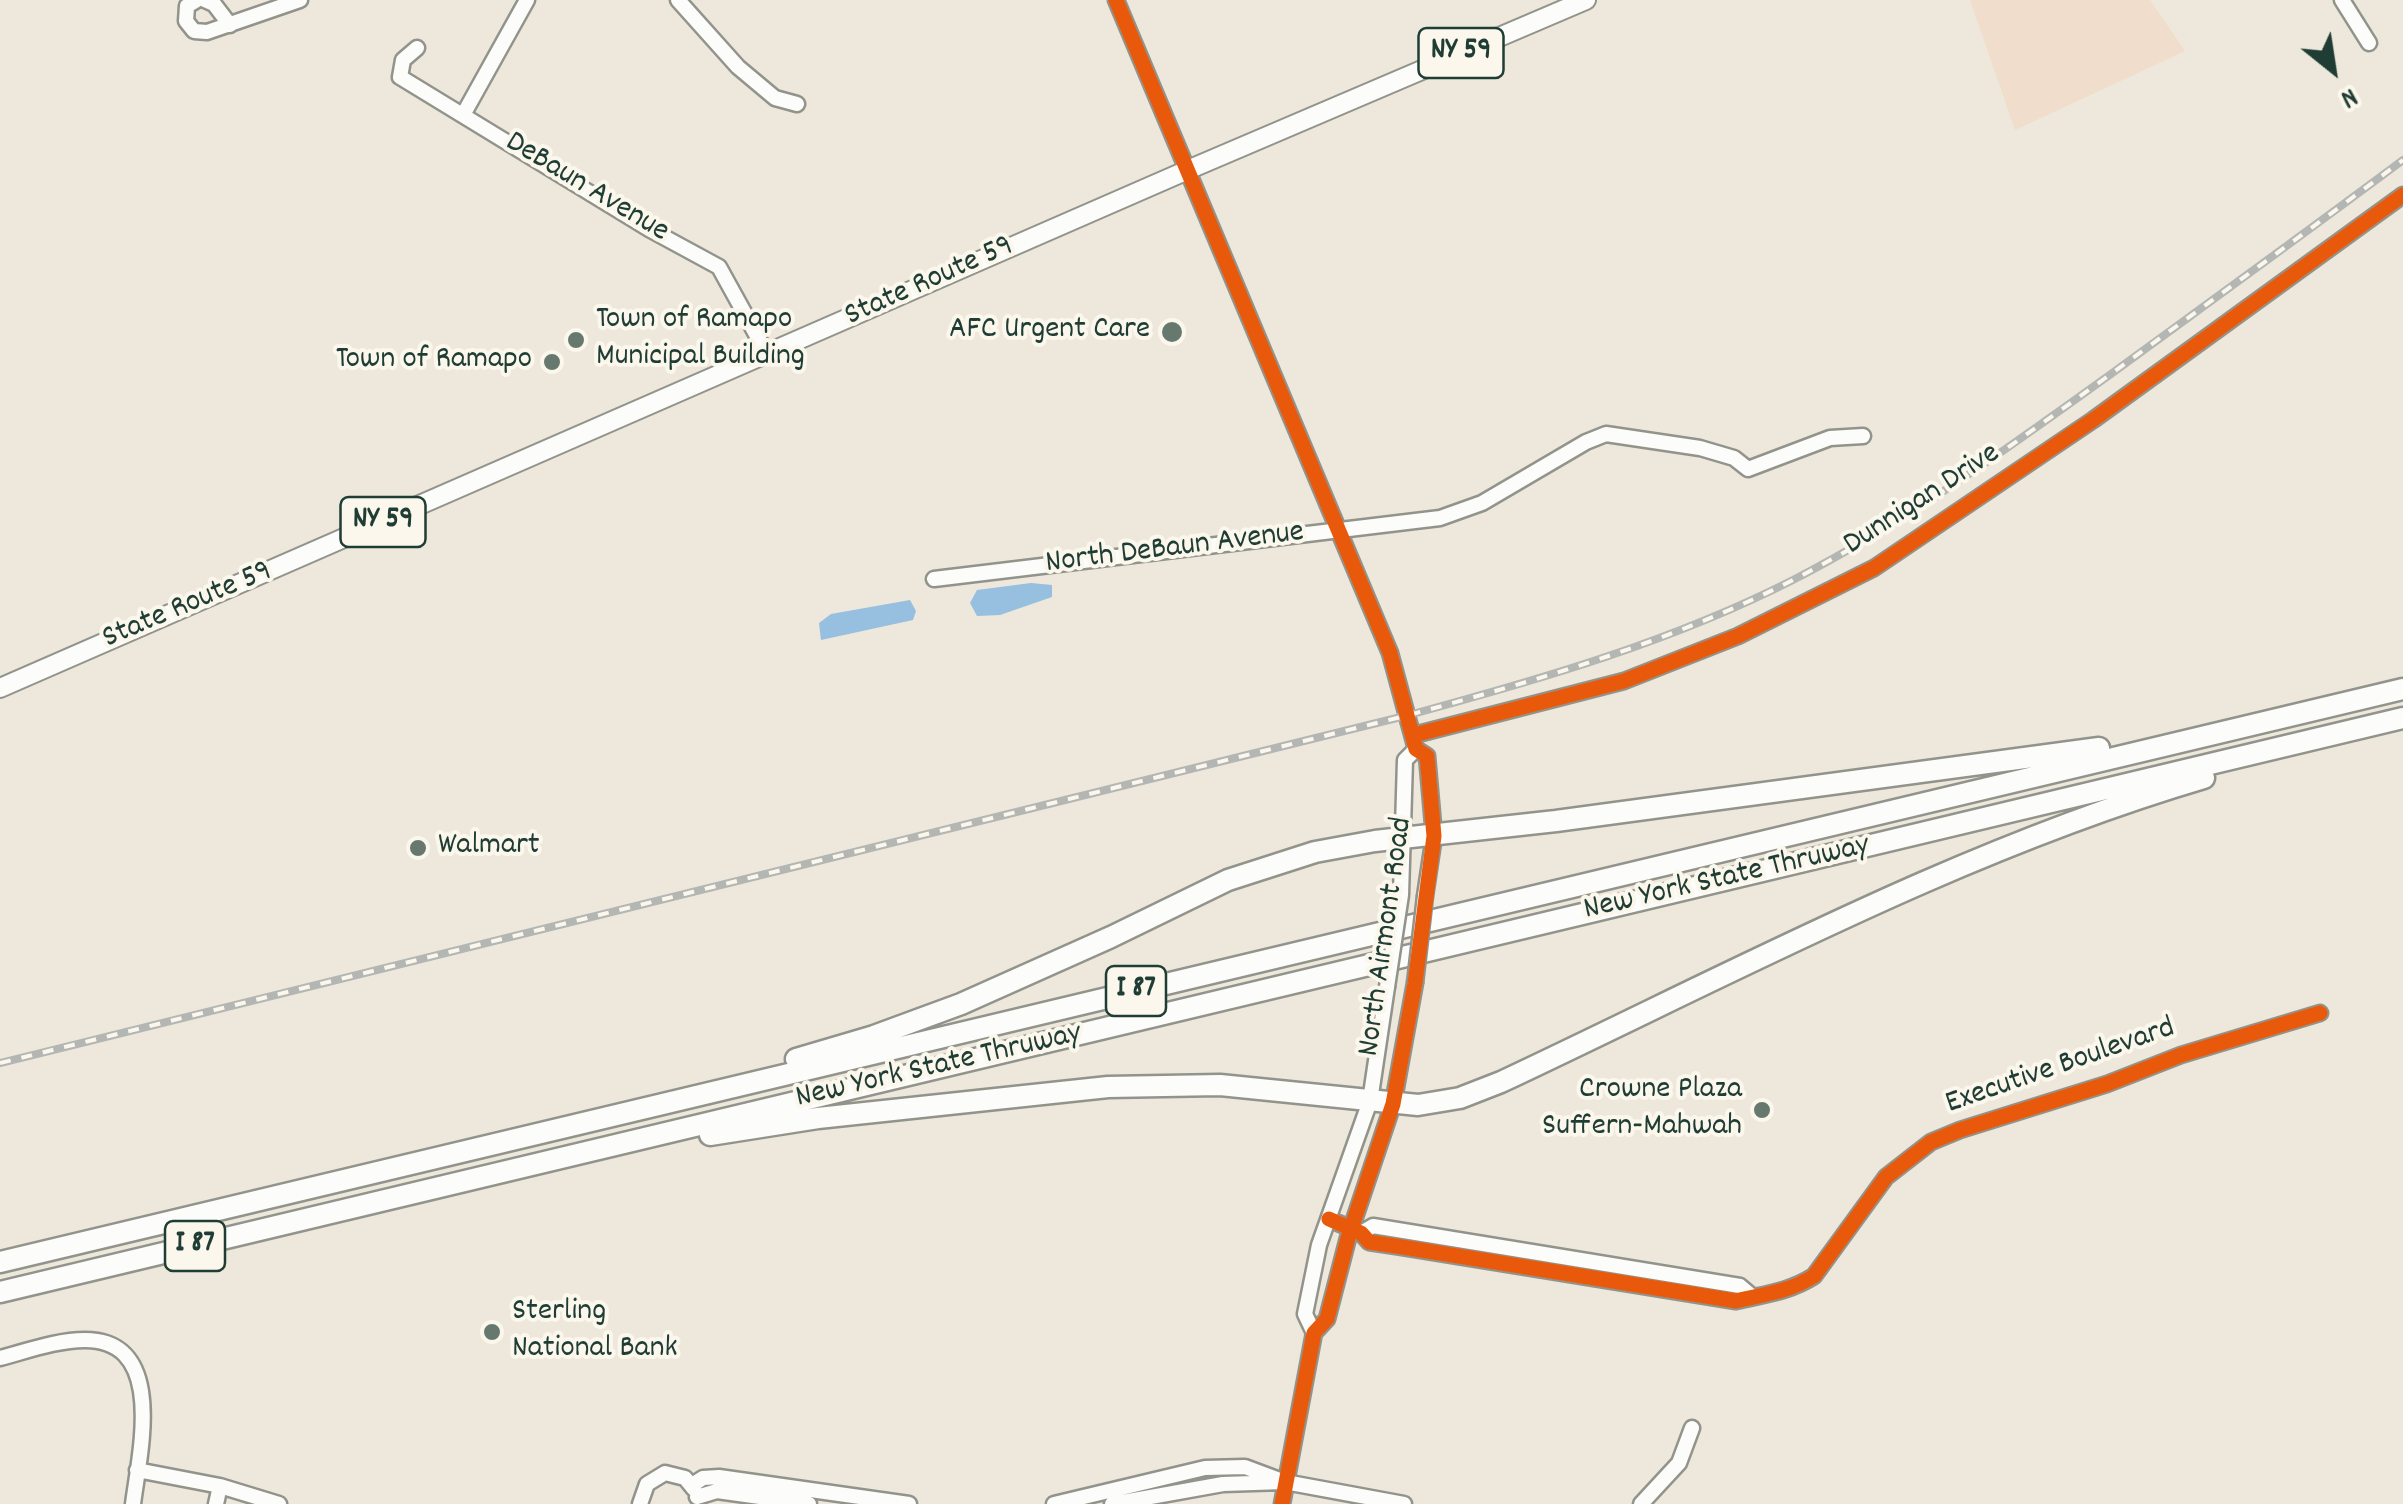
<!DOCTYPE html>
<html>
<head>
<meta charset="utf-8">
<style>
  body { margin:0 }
  #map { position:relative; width:2403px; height:1504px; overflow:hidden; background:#ede8db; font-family:Dekko,sans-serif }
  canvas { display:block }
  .north { position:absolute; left:2283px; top:20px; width:100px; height:100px; -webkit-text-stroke:8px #fbf7ec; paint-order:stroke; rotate:150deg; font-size:28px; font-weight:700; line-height:40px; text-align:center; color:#1f3d34 }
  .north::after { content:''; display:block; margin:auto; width:35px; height:45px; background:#1f3d34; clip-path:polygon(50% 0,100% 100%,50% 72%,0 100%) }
</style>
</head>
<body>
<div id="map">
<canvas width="2403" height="1504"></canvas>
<div class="north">N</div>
</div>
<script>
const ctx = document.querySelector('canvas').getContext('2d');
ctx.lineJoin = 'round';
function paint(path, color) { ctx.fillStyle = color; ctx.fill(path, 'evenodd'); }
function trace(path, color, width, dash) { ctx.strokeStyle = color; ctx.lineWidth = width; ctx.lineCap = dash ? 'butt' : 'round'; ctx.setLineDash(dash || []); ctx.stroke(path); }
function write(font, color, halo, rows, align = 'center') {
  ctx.font = font + ' Dekko,sans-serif'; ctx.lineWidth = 8; ctx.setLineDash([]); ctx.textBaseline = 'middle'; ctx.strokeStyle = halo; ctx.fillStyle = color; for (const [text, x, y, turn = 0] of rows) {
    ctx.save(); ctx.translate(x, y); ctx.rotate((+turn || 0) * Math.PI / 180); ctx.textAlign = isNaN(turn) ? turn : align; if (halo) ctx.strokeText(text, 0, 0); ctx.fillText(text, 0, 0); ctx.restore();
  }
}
paint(new Path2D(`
  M1970,0H2150L2185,51L2015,130Z`), '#f0ddcb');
paint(new Path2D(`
  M1031,583L1052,585V597L1000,615L977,616L970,603L977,590Z
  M910,600L916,611L913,620L821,640L819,623L831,614Z`), '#96bfe0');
const minor = new Path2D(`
  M197,0L187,6L186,21L194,31L207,32L300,0
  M205,0L214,4L230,25
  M678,0L738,67L775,98L797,104
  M1116,0L1390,653L1416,749L1427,756L1434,836L1425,896
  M2342,0L2369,43
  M417,48L403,60L400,77L649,229L719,267L767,354
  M463,115L527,0
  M934,579L1440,518L1482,503L1586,442L1606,434L1700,448L1734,458L1748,469L1830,438L1863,436
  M1414,735L1624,681L1738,636L1874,568L2093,420L2403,195
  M1401,895L1405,760L1416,749
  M1329,1219L1361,1233L1369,1242L1396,1246L1736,1301C1765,1294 1789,1292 1814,1276L1886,1177L1931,1142L1960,1130L2107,1084L2181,1055L2320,1013
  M1361,1233L1373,1226L1740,1286L1753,1297
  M1314,1333L1305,1314L1319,1245L1370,1101L1387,987
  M0,1358C27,1351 57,1340 85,1340C168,1340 139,1455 133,1504
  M137,1470L220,1486L279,1504
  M692,1485L703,1478L719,1477L909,1504
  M697,1497L717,1491L809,1504
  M216,1504L220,1486
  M640,1504L647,1484L665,1473L685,1478L694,1489
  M1054,1504L1205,1468L1245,1467L1285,1482L1404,1504
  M1112,1504L1223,1484L1284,1482
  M1282,1504L1314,1333L1327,1319L1348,1238L1393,1104L1415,983
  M1641,1504L1679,1463L1692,1428`);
const major = new Path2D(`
  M0,688L1190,169L1586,0`);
const highway = new Path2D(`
  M796,1059L874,1036L961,1004L1111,937L1228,880L1315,852L1375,841L1556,821L2099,748
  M710,1135L818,1118L1108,1087L1220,1085L1418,1105L1460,1098L1501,1082C1731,974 1960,850 2204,778
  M0,1262L2403,689
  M0,1292L2403,718`);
trace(minor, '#92948c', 19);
trace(major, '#92948c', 22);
trace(highway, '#92948c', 25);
trace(minor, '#fcfcfa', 14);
trace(major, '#fcfcfa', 18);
trace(highway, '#fcfcfa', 20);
const rail = new Path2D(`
  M0,1063L1409,715C1541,679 1671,642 1793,580C1904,523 2004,451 2104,379C2204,306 2304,234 2403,160`);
trace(rail, '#b3b6b3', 8);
trace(rail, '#fbf7ec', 4, [11]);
const minorBridge = new Path2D(`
  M1415,983L1425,896
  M1387,987L1401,895`);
trace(minorBridge, '#92948c', 19, []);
trace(minorBridge, '#fcfcfa', 14);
trace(new Path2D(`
  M1116,0L1390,653L1416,749L1427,756L1434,836L1415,983L1393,1104L1348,1238L1327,1319L1314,1333L1282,1504
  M1414,735L1624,681L1738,636L1874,568L2093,420L2403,195
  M1329,1219L1361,1233L1369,1242L1396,1246L1736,1301C1765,1294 1789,1292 1814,1276L1886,1177L1931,1142L1960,1130L2107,1084L2181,1055L2320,1013`), '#e8590c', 15);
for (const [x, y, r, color] of [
  [1172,332,12,"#67796e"],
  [576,340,10,"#67796e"],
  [552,362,10,"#67796e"],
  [418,848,10,"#67796e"],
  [1762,1110,10,"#67796e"],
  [492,1332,10,"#67796e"]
]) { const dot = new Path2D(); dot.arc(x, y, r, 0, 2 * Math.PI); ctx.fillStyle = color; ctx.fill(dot); trace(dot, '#fbf7ec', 4); }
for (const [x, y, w] of [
  [1461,53,85],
  [383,522,85],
  [1136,991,60],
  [195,1246,60]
]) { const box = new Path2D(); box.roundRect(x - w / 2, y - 25, w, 50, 8); ctx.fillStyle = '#fbf7ec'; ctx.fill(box); trace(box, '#1f3d34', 2.5); }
write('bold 30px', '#1f3d34', null, [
  ["NY 59",1461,53],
  ["NY 59",383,522],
  ["I 87",1136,991],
  ["I 87",195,1246]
]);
write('32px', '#1f3d34', '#fbf7ec', [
  ["DeBaun Avenue",586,189,31],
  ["State Route 59",930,283,-24],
  ["Dunnigan Drive",1923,501,-33],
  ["North DeBaun Avenue",1175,550,-7],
  ["State Route 59",188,607,-23],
  ["New York State Thruway",1727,880,-13],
  ["North Airmont Road",1388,937,-82],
  ["New York State Thruway",939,1068,-13],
  ["Executive Boulevard",2061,1068,-19]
]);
write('32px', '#1f3d34', '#fbf7ec', [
  ["Town of Ramapo",596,322],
  ["Municipal Building",596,359],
  ["AFC Urgent Care",1150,332,"right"],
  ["Town of Ramapo",532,362,"right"],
  ["Walmart",438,848],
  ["Crowne Plaza",1742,1092,"right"],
  ["Suffern-Mahwah",1742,1129,"right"],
  ["Sterling",512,1314],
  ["National Bank",512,1351]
], 'left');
</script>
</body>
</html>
